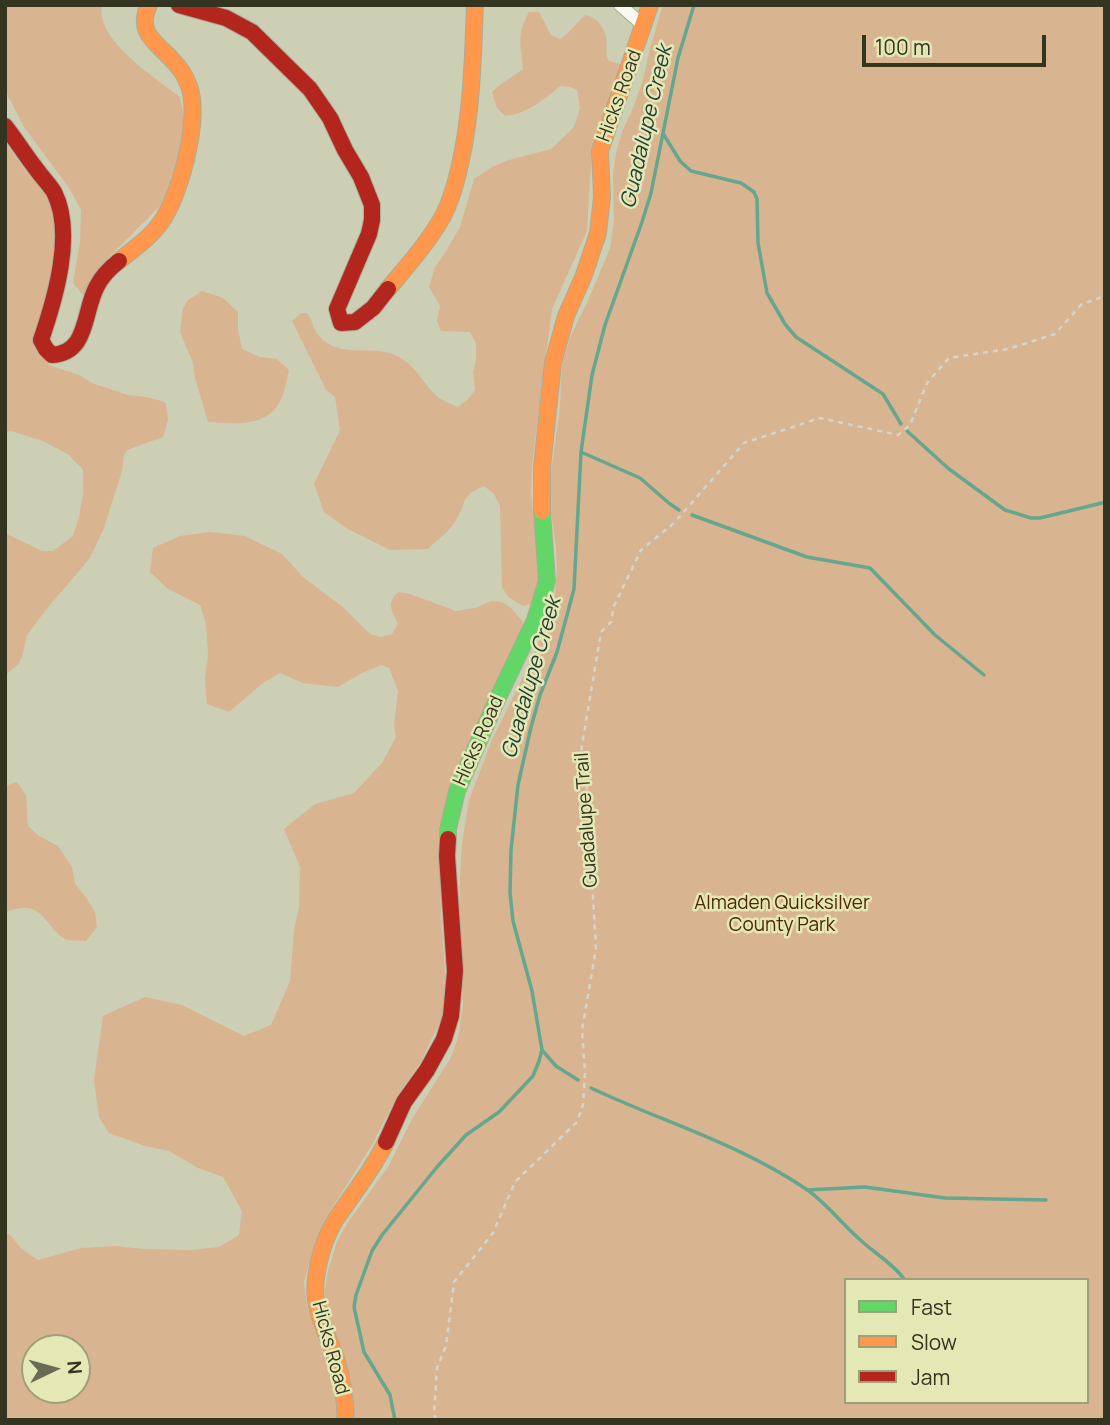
<!DOCTYPE html>
<html>
<head>
<meta charset="utf-8">
<style>
  body { margin:0 }
  #map { position:relative; width:1110px; height:1425px; overflow:hidden; background:#cdcfb4; font-family:Manrope,sans-serif }
  canvas { display:block }
  .frame { position:absolute; inset:0; border:7px solid #343521; pointer-events:none }
  .legend { position:absolute; left:844px; top:1278px; width:245px; height:126px; box-sizing:border-box; background:#e3e8b5; border:2px solid #9da07a; margin:0; padding:9px 12px; list-style:none; font-size:21px; color:#343521 }
  .legend li { display:flex; align-items:center; gap:14px; height:35px }
  .legend b { width:35px; border:2px solid #9da07a }
  .north { position:absolute; left:21px; top:1334px; width:70px; height:70px; box-sizing:border-box; background:#e3e8b5; border:2px solid #9da07a; border-radius:50%; rotate:85deg; font-size:19px; font-weight:700; line-height:28px; text-align:center; color:#343521 }
  .north::after { content:''; display:block; margin:auto; width:24px; height:32px; background:#6a6b54; clip-path:polygon(50% 0,100% 100%,50% 72%,0 100%) }
  .scale { position:absolute; left:862px; top:35px; width:184px; height:32px; box-sizing:border-box; border:4px solid #343521; border-top:0; padding-left:9px; font-size:21px; line-height:24px; white-space:nowrap; color:#343521; -webkit-text-stroke:5px #e3e8b5; paint-order:stroke }
</style>
</head>
<body>
<div id="map">
<canvas width="1110" height="1425"></canvas>
<div class="frame"></div>
<ul class="legend">
<li><b style="height:9px;background:#63d668"></b>Fast</li>
<li><b style="height:9px;background:#ff974d"></b>Slow</li>
<li><b style="height:9px;background:#b3261e"></b>Jam</li>
</ul>
<div class="north">N</div>
<div class="scale">100 m</div>
</div>
<script>
const ctx = document.querySelector('canvas').getContext('2d');
ctx.lineJoin = 'round';
function paint(path, color) { ctx.fillStyle = color; ctx.fill(path, 'evenodd'); }
function trace(path, color, width, dash) { ctx.strokeStyle = color; ctx.lineWidth = width; ctx.lineCap = dash ? 'butt' : 'round'; ctx.setLineDash(dash || []); ctx.stroke(path); }
function write(font, color, halo, rows, align = 'center') {
  ctx.font = font + ' Manrope,sans-serif'; ctx.lineWidth = 5; ctx.setLineDash([]); ctx.textBaseline = 'middle'; ctx.strokeStyle = halo; ctx.fillStyle = color; for (const [text, x, y, turn = 0] of rows) {
    ctx.save(); ctx.translate(x, y); ctx.rotate((+turn || 0) * Math.PI / 180); ctx.textAlign = isNaN(turn) ? turn : align; if (halo) ctx.strokeText(text, 0, 0); ctx.fillText(text, 0, 0); ctx.restore();
  }
}
paint(new Path2D(`
  M5,5H102C95,40 156,78 180,97L185,121L174,180L159,207L101,265L90,292L83,295L73,283L80,243L81,210L69,188L24,127L5,90Z
  M663,5H1105V1420H355L350,1388L326,1305L325,1290L328,1271L337,1242L348,1222L388,1167L412,1119L450,1059L458,1038L463,1005L459,919L460,874L462,843L469,800L492,740L534,655L550,615L555,593L557,570L556,547L549,498L550,479L560,407L561,376L563,362L571,335L587,303L610,248L614,222L613,174L616,153L622,132L633,108L642,83L651,45ZM846,1280H1087V1402H846Z
  M529,12H539L551,35L560,39C571,32 576,23 585,15C596,16 603,26 606,37C608,45 604,53 609,61L624,65L592,149L587,231L552,309L532,466L531,493L540,578L532,604L523,606L508,597L502,587L500,506L494,494L484,486C458,497 468,502 456,520C450,531 437,540 428,549L390,550L346,528L324,512L314,484L340,430L335,397L326,390L292,321L301,313H307C313,320 313,330 319,336C341,361 376,342 401,358C418,369 424,385 438,397C444,402 452,404 458,407L468,399L475,390L473,372L476,360V343L470,332L441,331L437,321L440,306L429,287L435,267L445,253L460,227L474,179L492,167L509,160L551,149L574,127L580,108L577,90L570,87L560,86C544,100 526,114 505,116L497,108L492,92C501,83 512,77 523,69C521,44 516,35 529,12Z
  M5,142L24,169L47,196L55,212L56,258L38,340L41,356L51,366L79,375L92,383L128,395L146,397L162,401L166,404L168,420L163,437L127,450L124,455L122,471L104,528L90,558L45,611L27,635L22,657L18,665L5,675V533L42,551H53L73,536L79,517L83,492V470L69,455L43,441L11,431L5,432Z
  M202,291L223,298L238,312V329L242,349L260,357L277,359L289,370C286,383 284,401 273,411C257,427 228,423 208,422L195,378L193,363L180,332L183,308L188,300Z
  M210,532L245,536L282,554L303,577L344,608L370,634L381,637L392,634L398,624C392,610 385,603 399,592L410,594L456,611L475,608L491,601L502,602L510,607L524,623L452,788L439,826L441,917L445,972L443,1015L420,1063L397,1096L372,1145L325,1219L313,1250L304,1282L307,1306L327,1364L337,1398V1420H5V1233L10,1235L22,1249L38,1260L81,1248L116,1246L143,1249L190,1250L219,1247L239,1235L242,1211L223,1177L198,1168L169,1151L145,1146L109,1133L99,1117L94,1080L103,1016L145,997L182,1005L244,1036L271,1025L290,981L294,930L299,907L300,867L284,829L315,804L354,793L382,763L396,737L394,725L398,691L389,668L381,665L362,673L338,687L303,683L280,673L263,683L229,712L207,704L205,678L208,654L206,623L200,605L168,589L150,572L153,548L180,536ZM35,1348H77V1390H35Z
  M17,782L26,795L28,826L39,836L58,846L72,867L75,884L85,896L95,912L97,927L86,941C81,940 73,941 68,940C50,934 44,905 22,908C15,909 11,909 5,913V786Z`), '#d9b490');
trace(new Path2D(`
  M664,135L680,161L691,171L741,183L754,192L757,199L758,243L767,293L785,324L796,337L883,394L901,424
  M907,431L949,469L1005,510L1031,518H1040L1102,503
  M581,452L640,478L670,504L679,510
  M692,515L807,557L870,568L935,635L984,675
  M542,1050L556,1066L578,1080
  M591,1088C663,1122 740,1144 806,1189C828,1204 844,1227 865,1244C879,1256 894,1265 905,1280
  M807,1190L865,1187L945,1198L1046,1200
  M395,1420L390,1395L364,1352L354,1307L356,1295L372,1251L382,1235L437,1167L466,1135L499,1112L533,1076L539,1061L542,1050L532,991L513,921L510,893L511,850L518,785L531,727L540,695L557,652L574,589L581,452L592,375L605,325L642,222L651,193L678,58L694,5`), '#65a78e', 3.5);
const street = new Path2D(`
  M620,5L644,26`);
const fast = new Path2D(`
  M448,839V829L457,791L495,704L535,620L547,581L542,511`);
const slow = new Path2D(`
  M119,261C133,249 148,240 159,225C180,198 201,119 189,86C186,78 181,69 175,63C159,44 135,34 149,5
  M388,289C407,266 428,243 443,216C452,199 457,179 461,160C472,109 473,57 475,5
  M542,511V467L553,363L566,316L584,275L598,233L602,197L600,151L650,5
  M346,1420C345,1400 343,1381 337,1362C331,1343 321,1326 317,1306C311,1281 322,1241 336,1219C353,1193 373,1170 386,1142`);
const jam = new Path2D(`
  M179,5L226,18L252,32L310,89L330,118L345,150L361,177L372,205V220L369,234L337,309L341,323L355,322L373,308L388,289
  M5,126C16,140 26,156 37,170C42,177 49,184 54,192C75,233 55,299 41,340L46,349L52,355C89,353 83,311 97,286C102,276 110,268 119,261
  M386,1142L404,1102L427,1070L444,1039L451,1016L455,971L447,856L448,839`);
trace(street, '#abac97', 14);
trace(fast, '#abac97', 18);
trace(slow, '#abac97', 18);
trace(jam, '#abac97', 18);
trace(new Path2D(`
  M436,1420L434,1413L437,1368L446,1346L454,1282L493,1233L515,1182L577,1122L583,1105L585,1073L582,1030L596,949L586,774L581,751L601,632L611,622L614,606L641,550L674,523L744,443L820,418L898,435L910,425L927,383L949,358L1008,349L1055,334L1082,304L1105,296`), '#d4d5cc', 2.5, [5, 5]);
trace(street, '#f8f8f4', 12);
trace(fast, '#63d668', 16);
trace(slow, '#ff974d', 16);
trace(jam, '#b3261e', 16);
write('19px', '#343521', '#e3e8b5', [
  ["Hicks Road",620,96,-70],
  ["Hicks Road",479,741,-66],
  ["Guadalupe Trail",587,820,-94],
  ["Hicks Road",330,1348,75]
]);
write('19px', '#502505', '#e3e8b5', [
  ["Almaden Quicksilver",782,904],
  ["County Park",782,926]
]);
write('italic 21px', '#223f36', '#e3e8b5', [
  ["Guadalupe Creek",647,127,-77],
  ["Guadalupe Creek",532,678,-74]
]);
</script>
</body>
</html>
